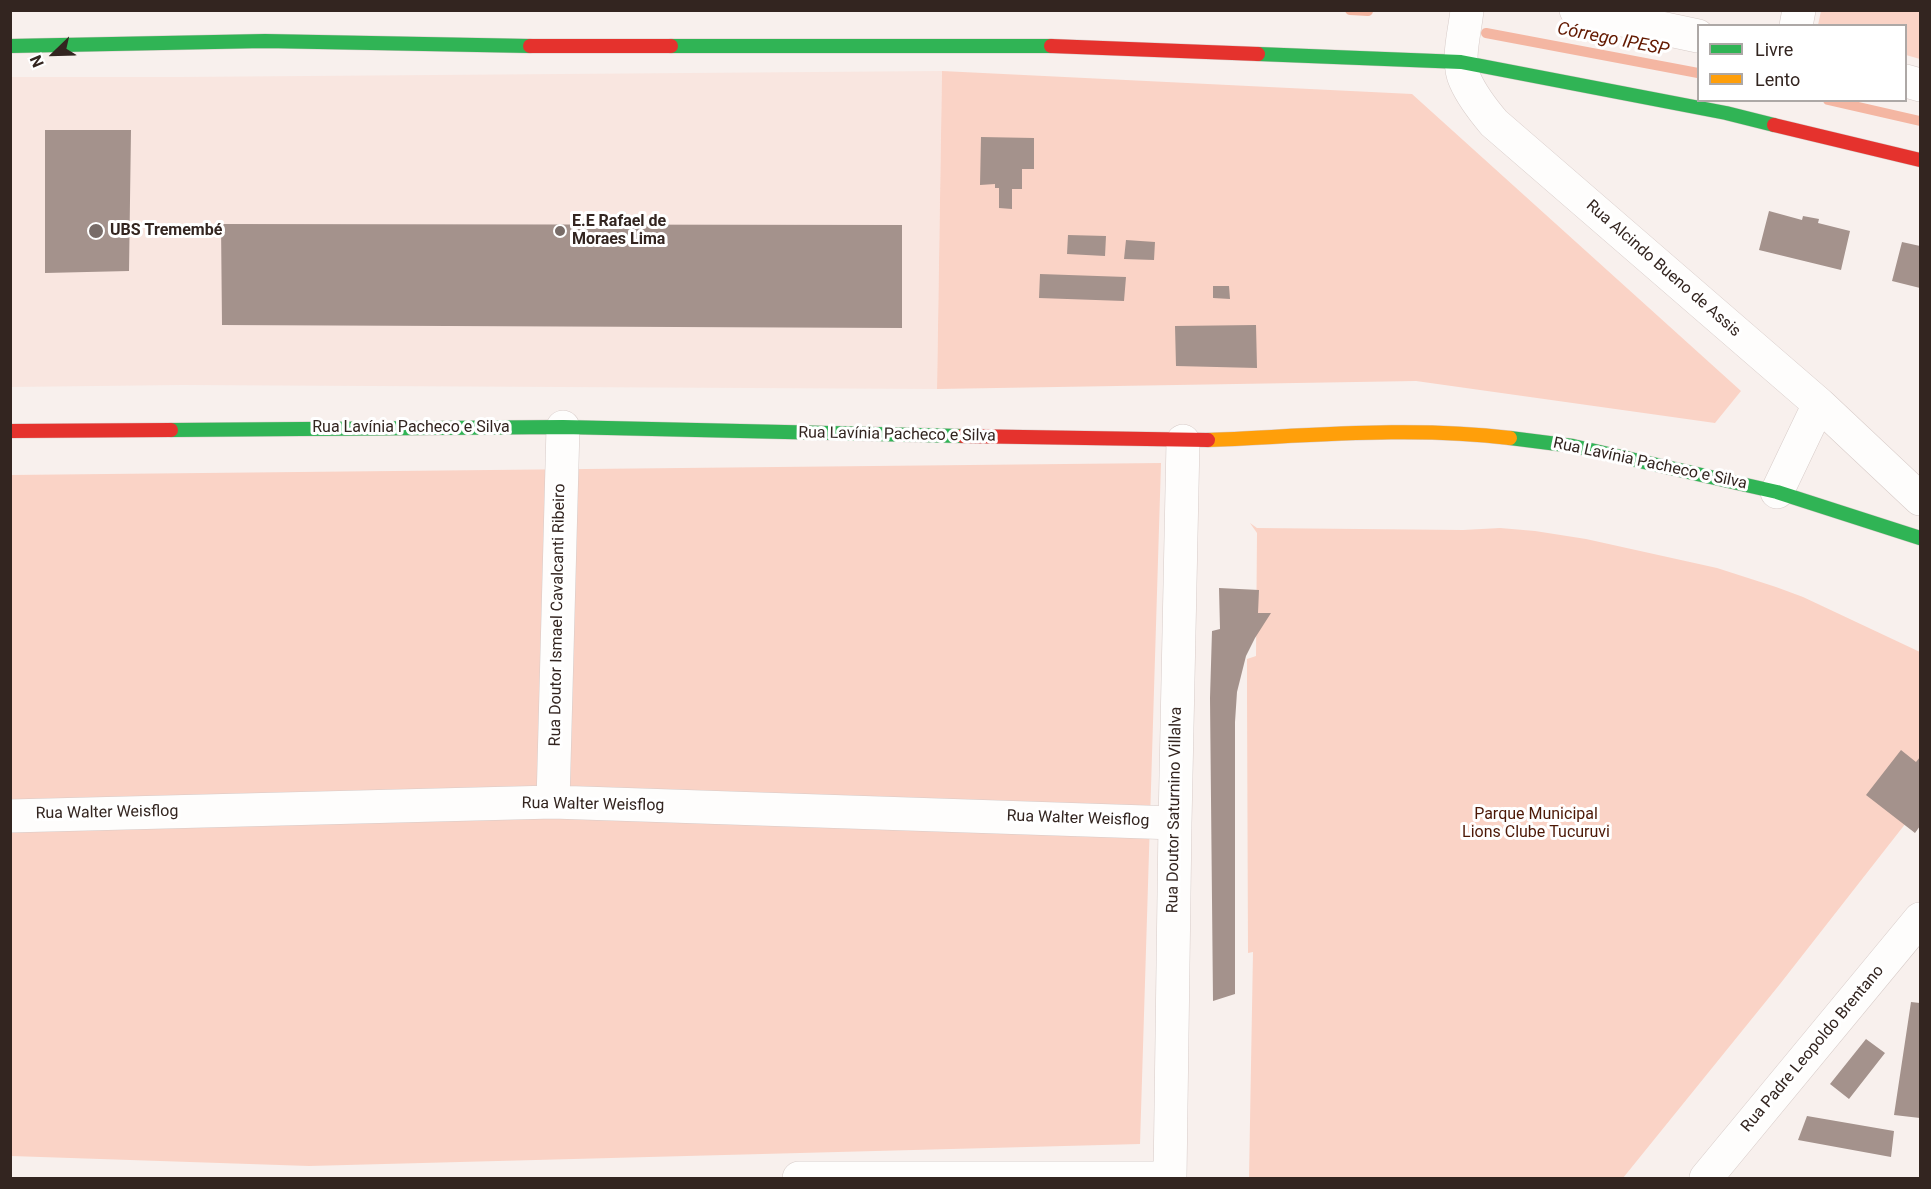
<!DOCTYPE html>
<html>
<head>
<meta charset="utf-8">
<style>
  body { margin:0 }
  #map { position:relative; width:1931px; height:1189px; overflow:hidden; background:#f8f0ed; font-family:Roboto,sans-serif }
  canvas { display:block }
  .frame { position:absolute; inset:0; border:12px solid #332520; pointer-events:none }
  .legend { position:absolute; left:1697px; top:24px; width:210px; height:78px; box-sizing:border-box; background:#fff; border:2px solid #ada8a6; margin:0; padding:8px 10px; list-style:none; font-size:18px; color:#332520 }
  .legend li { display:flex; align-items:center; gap:12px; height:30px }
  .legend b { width:30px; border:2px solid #ada8a6 }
  .north { position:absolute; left:24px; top:24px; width:60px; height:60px; -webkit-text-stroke:4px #fff; paint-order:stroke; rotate:247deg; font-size:16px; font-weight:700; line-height:24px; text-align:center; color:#332520 }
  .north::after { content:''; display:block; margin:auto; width:21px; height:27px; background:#332520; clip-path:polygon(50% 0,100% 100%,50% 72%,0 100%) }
</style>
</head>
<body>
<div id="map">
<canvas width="1931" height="1189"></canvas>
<div class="frame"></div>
<ul class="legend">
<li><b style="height:8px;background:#30b455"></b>Livre</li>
<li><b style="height:8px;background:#ff9f0a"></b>Lento</li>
</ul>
<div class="north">N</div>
</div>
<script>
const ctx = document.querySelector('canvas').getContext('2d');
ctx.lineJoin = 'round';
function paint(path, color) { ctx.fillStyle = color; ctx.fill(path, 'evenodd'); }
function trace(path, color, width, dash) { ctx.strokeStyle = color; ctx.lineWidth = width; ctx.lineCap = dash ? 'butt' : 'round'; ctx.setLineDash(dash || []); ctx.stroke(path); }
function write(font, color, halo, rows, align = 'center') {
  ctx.font = font + ' Roboto,sans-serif'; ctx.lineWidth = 6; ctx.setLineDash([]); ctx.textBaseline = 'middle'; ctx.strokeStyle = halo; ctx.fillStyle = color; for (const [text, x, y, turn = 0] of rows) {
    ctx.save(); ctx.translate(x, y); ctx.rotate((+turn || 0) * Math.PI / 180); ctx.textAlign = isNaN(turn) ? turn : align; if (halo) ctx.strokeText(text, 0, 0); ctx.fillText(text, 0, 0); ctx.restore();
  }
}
paint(new Path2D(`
  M942,71L937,389L182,385L11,387L10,77H180Z`), '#f9e6e0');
paint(new Path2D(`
  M1821,11H1920V59L1906,55V26L1818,25Z
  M942,71L1412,94L1741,391L1715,423L1416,381L937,389Z
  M1161,463L1140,1144L309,1166L11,1156V475Z
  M1250,523L1257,528L1463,530L1500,528L1535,531L1586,539L1717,568L1776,587L1803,597L1920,652V805L1780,984L1623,1178H1249L1253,952L1248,953L1247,699V659L1256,656L1257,533Z`), '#fad3c6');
trace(new Path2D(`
  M1350,10L1368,11
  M1486,33L1698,73
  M1828,100L1920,121`), '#f4b6a2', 10);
paint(new Path2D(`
  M45,130H131L129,271L45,273Z
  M981,137L1034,138V169H1022V189H1012V209L999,208V188H995V184L980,185Z
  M1769,211L1802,220L1803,216L1819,219L1818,223L1850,231L1841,270L1759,250Z
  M221,224L902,225V328L222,325Z
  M1068,235L1106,236L1105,256L1067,254Z
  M1126,240L1155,242L1154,260L1124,259Z
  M1902,242L1920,246V288L1892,281Z
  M1040,274L1126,277L1124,301L1039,298Z
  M1213,286H1229L1230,299L1213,298Z
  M1256,325L1257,368L1176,366L1175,326Z
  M1219,588L1259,590L1258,613H1271L1255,638L1246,656L1237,692L1235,722V994L1213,1001L1210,698L1212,631L1220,629Z
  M1901,750L1916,762L1920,757V826L1915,833L1866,795Z
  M1911,1002L1920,1003V1118L1894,1115Z
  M1866,1039L1885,1053L1849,1099L1830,1084Z
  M1807,1116L1894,1131L1891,1157L1798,1140Z`), '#a4928c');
const street = new Path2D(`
  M1467,10C1465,32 1456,60 1465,80C1472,96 1483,110 1494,123L1819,404L1920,499
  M1576,10L1698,36
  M1796,26L1799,10
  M1906,81L1920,85
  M1777,492L1819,404
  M553,802L563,427
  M10,816L553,802L1175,823
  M799,1178H1170
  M1170,1178L1175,823L1183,441
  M1706,1178L1920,919`);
const fast = new Path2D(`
  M10,46L265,41L530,46
  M671,46H1051
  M1258,54L1461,62L1726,113L1774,125
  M171,430L563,427L962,436
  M1510,438L1573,446L1777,492L1920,538`);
const slow = new Path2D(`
  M1208,440C1308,436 1410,426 1510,438`);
const jam = new Path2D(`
  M530,46H671
  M1051,46L1258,54
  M1774,125L1920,160
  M10,431L171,430
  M962,436L1208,440`);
trace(street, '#d7cbc8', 34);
trace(fast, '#d7cbc8', 15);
trace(slow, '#d7cbc8', 15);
trace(jam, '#d7cbc8', 15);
trace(street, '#fefdfc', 33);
trace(fast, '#30b455', 14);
trace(slow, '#ff9f0a', 14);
trace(jam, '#e5322d', 14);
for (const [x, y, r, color] of [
  [96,231,8,"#786c68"],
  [560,231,6,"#786c68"]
]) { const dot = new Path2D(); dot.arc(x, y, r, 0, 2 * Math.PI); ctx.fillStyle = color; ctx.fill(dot); trace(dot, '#fff', 2); }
write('bold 16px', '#332520', '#fff', [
  ["E.E Rafael de",572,222],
  ["Moraes Lima",572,240],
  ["UBS Tremembé",110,231]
], 'left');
write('16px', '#332520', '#fff', [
  ["Rua Alcindo Bueno de Assis",1663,269,41],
  ["Rua Lavínia Pacheco e Silva",411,428],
  ["Rua Lavínia Pacheco e Silva",897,435,1],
  ["Rua Lavínia Pacheco e Silva",1650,464,12],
  ["Rua Doutor Ismael Cavalcanti Ribeiro",558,615,-89],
  ["Rua Walter Weisflog",593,805,1],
  ["Rua Doutor Saturnino Villalva",1175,810,-89],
  ["Rua Walter Weisflog",107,813,-1],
  ["Rua Walter Weisflog",1078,819,2],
  ["Rua Padre Leopoldo Brentano",1813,1049,-50]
]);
write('16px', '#4c1806', '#fff', [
  ["Parque Municipal",1536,815],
  ["Lions Clube Tucuruvi",1536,833]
]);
write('italic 18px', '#631900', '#fff', [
  ["Córrego IPESP",1613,40,11]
]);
</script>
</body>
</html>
